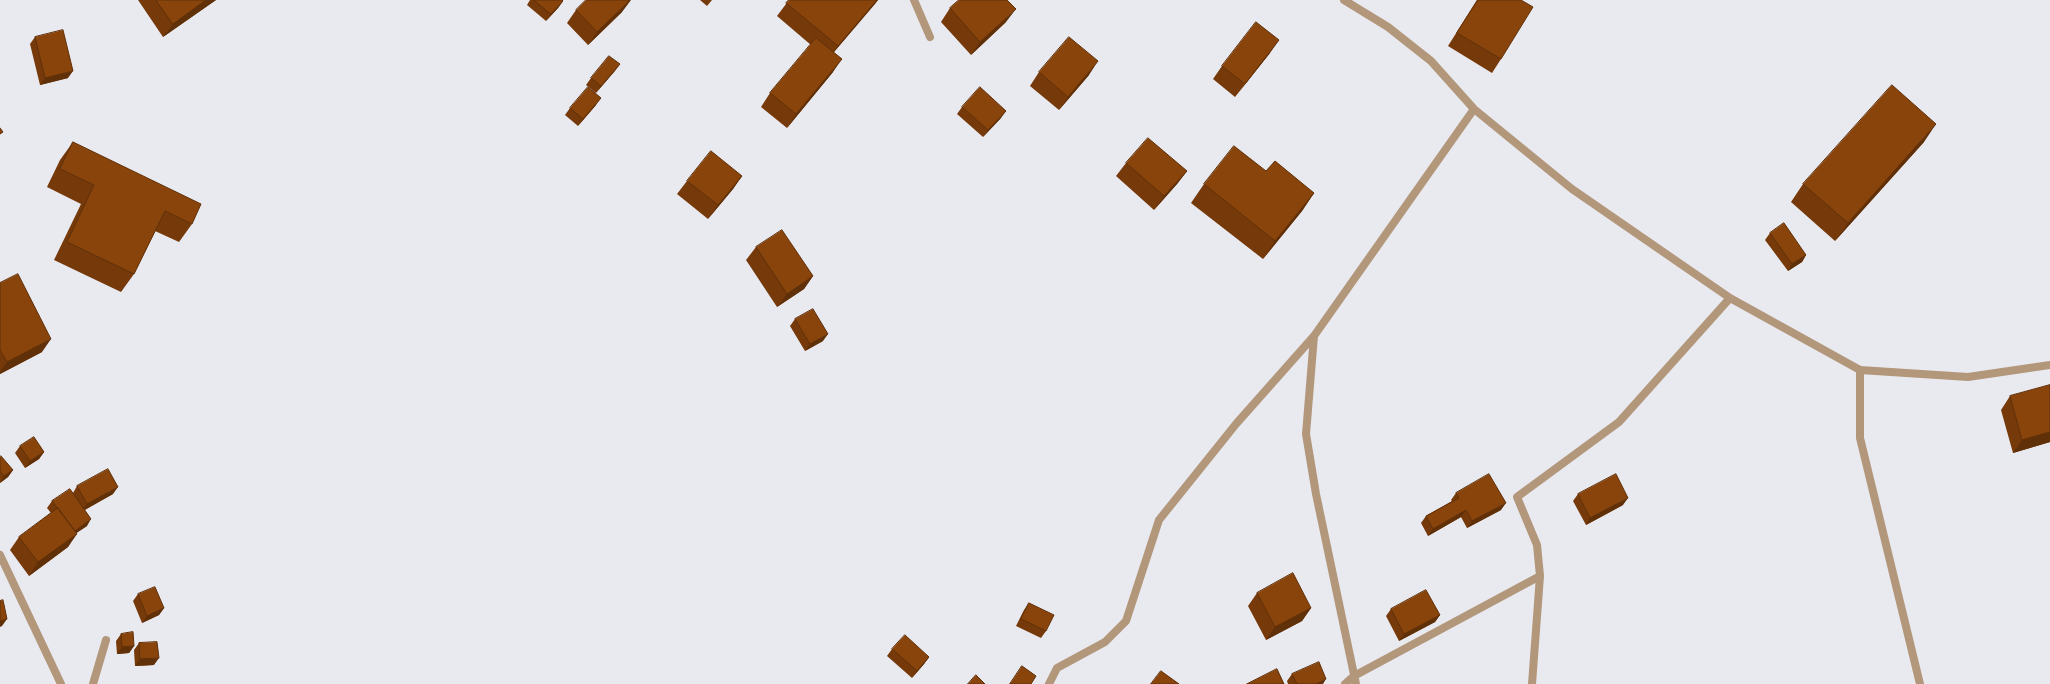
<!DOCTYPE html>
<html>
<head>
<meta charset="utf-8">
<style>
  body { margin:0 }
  canvas { display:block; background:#e9e9f0 }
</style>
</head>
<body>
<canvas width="2050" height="684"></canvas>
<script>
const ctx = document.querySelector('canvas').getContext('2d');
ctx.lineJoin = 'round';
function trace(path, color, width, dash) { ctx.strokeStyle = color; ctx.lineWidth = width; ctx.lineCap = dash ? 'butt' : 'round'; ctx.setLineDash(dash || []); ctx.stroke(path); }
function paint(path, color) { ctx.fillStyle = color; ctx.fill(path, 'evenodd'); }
trace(new Path2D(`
  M1860,370V438L1920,684`), '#b2977b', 8);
trace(new Path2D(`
  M914,0L930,37
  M1344,0L1388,27L1431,61L1474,109L1572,189L1730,298L1860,370L1968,377L2050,365
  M1314,336L1306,434L1316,494L1356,684
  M0,555L61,684
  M93,684L106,640
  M1049,684L1057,668L1105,642L1126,621L1159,520L1236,424L1314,336L1474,109
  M1345,684L1354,676L1540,576
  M1532,684L1540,576L1537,545L1517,497L1619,422L1730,298`), '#b2977b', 8);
paint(new Path2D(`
  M138,0H216L163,37Z
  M530,0H562L563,1L558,8L546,21L527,5Z
  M700,0H712L707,6Z
  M789,0H878L834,52L833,72L787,128L761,107L770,93L811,45L777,16Z
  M1477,0H1521L1501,59L1492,73L1448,46Z
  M950,8L1006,22L971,55L941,22Z
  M576,10L622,12L588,45L567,23Z
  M35,37L68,78L40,85L30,44Z
  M1270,53L1235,97L1213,79L1222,66Z
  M620,64L596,93L586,85L591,78Z
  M1039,72L1089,75L1059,110L1030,86Z
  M596,105L578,126L565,115L570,108Z
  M962,107L1001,118L983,137L957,114Z
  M73,142L192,224L179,242L155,231L134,274L121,292L54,260L81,204L47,187L60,160Z
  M1924,142L1835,241L1791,202L1803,184Z
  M1126,163L1187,171L1177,184L1154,210L1116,176Z
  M1266,171L1314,193L1302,211L1263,259L1191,203L1204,184Z
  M742,176L733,189L708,219L677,194L687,181Z
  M1770,233L1806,255L1802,262L1788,271L1765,240Z
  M756,247L813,276L804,289L777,307L746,260Z
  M0,283L42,352L0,374Z
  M795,319L823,341L805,351L790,326Z
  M2050,385V442L2013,453L2001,410L2010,396Z
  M20,446L44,452L39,459L25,468L15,453Z
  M0,457L13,470L8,477L0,483Z
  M77,486L113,494L85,510L87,526L76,533L68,547L29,576L10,550L19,537L51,513L47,508L52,501L73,493Z
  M1456,493L1501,510L1467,528L1461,517L1428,536L1421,523L1426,516L1452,501L1451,500Z
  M1578,494L1623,505L1586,525L1573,501Z
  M1257,593L1311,608L1302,621L1266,640L1248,606Z
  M138,594L164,608L159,615L142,623L133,601Z
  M1029,603L1046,631L1041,638L1016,626L1024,610Z
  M1391,609L1440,615L1435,622L1399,641L1386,616Z
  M121,634L134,646L129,653L117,654L116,641Z
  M139,643L154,665L135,666L134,650Z
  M892,649L929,657L924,664L912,678L887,656Z
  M1292,674L1323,684H1288L1287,681Z`), '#763a0a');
paint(new Path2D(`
  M206,0H216L163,37L173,24Z
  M630,0H631L622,12L588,45L597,32Z
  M877,0H878L875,4L828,59L838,46Z
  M563,1L558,8L546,21L551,14Z
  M1016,9L1006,22L971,55L980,42Z
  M1279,40L1270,53L1235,97L1245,84Z
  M842,59L833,72L787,128L796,114Z
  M1098,61L1089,75L1059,110L1068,97Z
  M620,64L615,71L596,93L601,86Z
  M73,71L68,78L40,85L45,78Z
  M601,98L596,105L578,126L583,119Z
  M1006,111L1001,118L983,137L988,130Z
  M1936,124L1924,142L1835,241L1848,223Z
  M1187,171L1177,184L1154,210L1164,196Z
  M742,176L733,189L708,219L718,205Z
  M1314,193L1302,211L1263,259L1275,241Z
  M1806,255L1802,262L1788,271L1792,264Z
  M813,276L804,289L777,307L787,294Z
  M828,334L823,341L805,351L810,344Z
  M51,339L42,352L0,374V372L7,362Z
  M2050,432V442L2013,453L2022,440Z
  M44,452L39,459L25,468L30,461Z
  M13,470L8,477L0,483L4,476Z
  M118,487L113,494L82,511L87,504Z
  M1628,498L1623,505L1586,525L1590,518Z
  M1506,503L1501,510L1467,528L1472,521Z
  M1466,510L1461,517L1428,536L1433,529Z
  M91,519L87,526L69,538L74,531Z
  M77,534L68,547L29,576L38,562Z
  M164,608L159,615L142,623L147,616Z
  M1311,608L1302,621L1266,640L1275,627Z
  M1440,615L1435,622L1399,641L1404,634Z
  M7,619L2,626L0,627V621Z
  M134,646L129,653L117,654L122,647Z
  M929,657L924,664L912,678L917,671Z
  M159,658L154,665L135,666L140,659Z
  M1326,679L1323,684H1316Z`), '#603008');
const building = new Path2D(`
  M156,0H206L173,24Z
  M534,0H562L563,1L551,14Z
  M586,0H630L597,32L576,10Z
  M789,0H877L838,46L786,3Z
  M959,0H1007L1016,9L980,42L950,8Z
  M1478,0H1521L1533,7L1501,59L1457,33Z
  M1256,22L1279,40L1245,84L1222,66Z
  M63,30L73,71L45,78L35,37Z
  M1069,37L1098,61L1068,97L1039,72Z
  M816,38L842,59L796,114L770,93Z
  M609,56L620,64L601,86L591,78Z
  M1892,85L1936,124L1848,223L1803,184Z
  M588,87L601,98L583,119L570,108Z
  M980,87L1006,111L988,130L962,107Z
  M0,128L3,132L0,134Z
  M1148,138L1187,171L1164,196L1126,163Z
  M73,142L201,204L192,224L165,211L134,274L67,242L94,185L60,169Z
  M1234,146L1266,171L1275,161L1314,193L1275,241L1204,184Z
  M711,151L742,176L718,205L687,181Z
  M1784,223L1806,255L1792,264L1770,233Z
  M782,230L813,276L787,294L756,247Z
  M18,274L51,339L7,362L0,350V283Z
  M813,309L828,334L810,344L795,319Z
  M2050,385V432L2022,440L2010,396Z
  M34,437L44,452L30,461L20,446Z
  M1,456L13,470L4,476L0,471V457Z
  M108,469L118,487L87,504L77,486Z
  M1489,474L1506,503L1472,521L1466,510L1433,529L1426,516L1459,498L1456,493Z
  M1616,474L1628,498L1590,518L1578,494Z
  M70,489L91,519L75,531L52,501Z
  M58,508L77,534L38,562L19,537Z
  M1293,573L1311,608L1275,627L1257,593Z
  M155,587L164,608L147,616L138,594Z
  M1426,590L1440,615L1404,634L1391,609Z
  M3,600L7,619L0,621V601Z
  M1029,603L1054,615L1046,631L1021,619Z
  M133,632L134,646L122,647L121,634Z
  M905,635L929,657L917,671L892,649Z
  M157,642L159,658L140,659L139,643Z
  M1319,662L1326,679L1316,684H1297L1292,674Z
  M1022,666L1036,676L1031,684H1010Z
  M1277,669L1284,684H1247Z
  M1161,671L1179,684H1151Z
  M976,675L985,684H968Z`);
paint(building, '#89440c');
trace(building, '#603008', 1);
</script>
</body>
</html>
